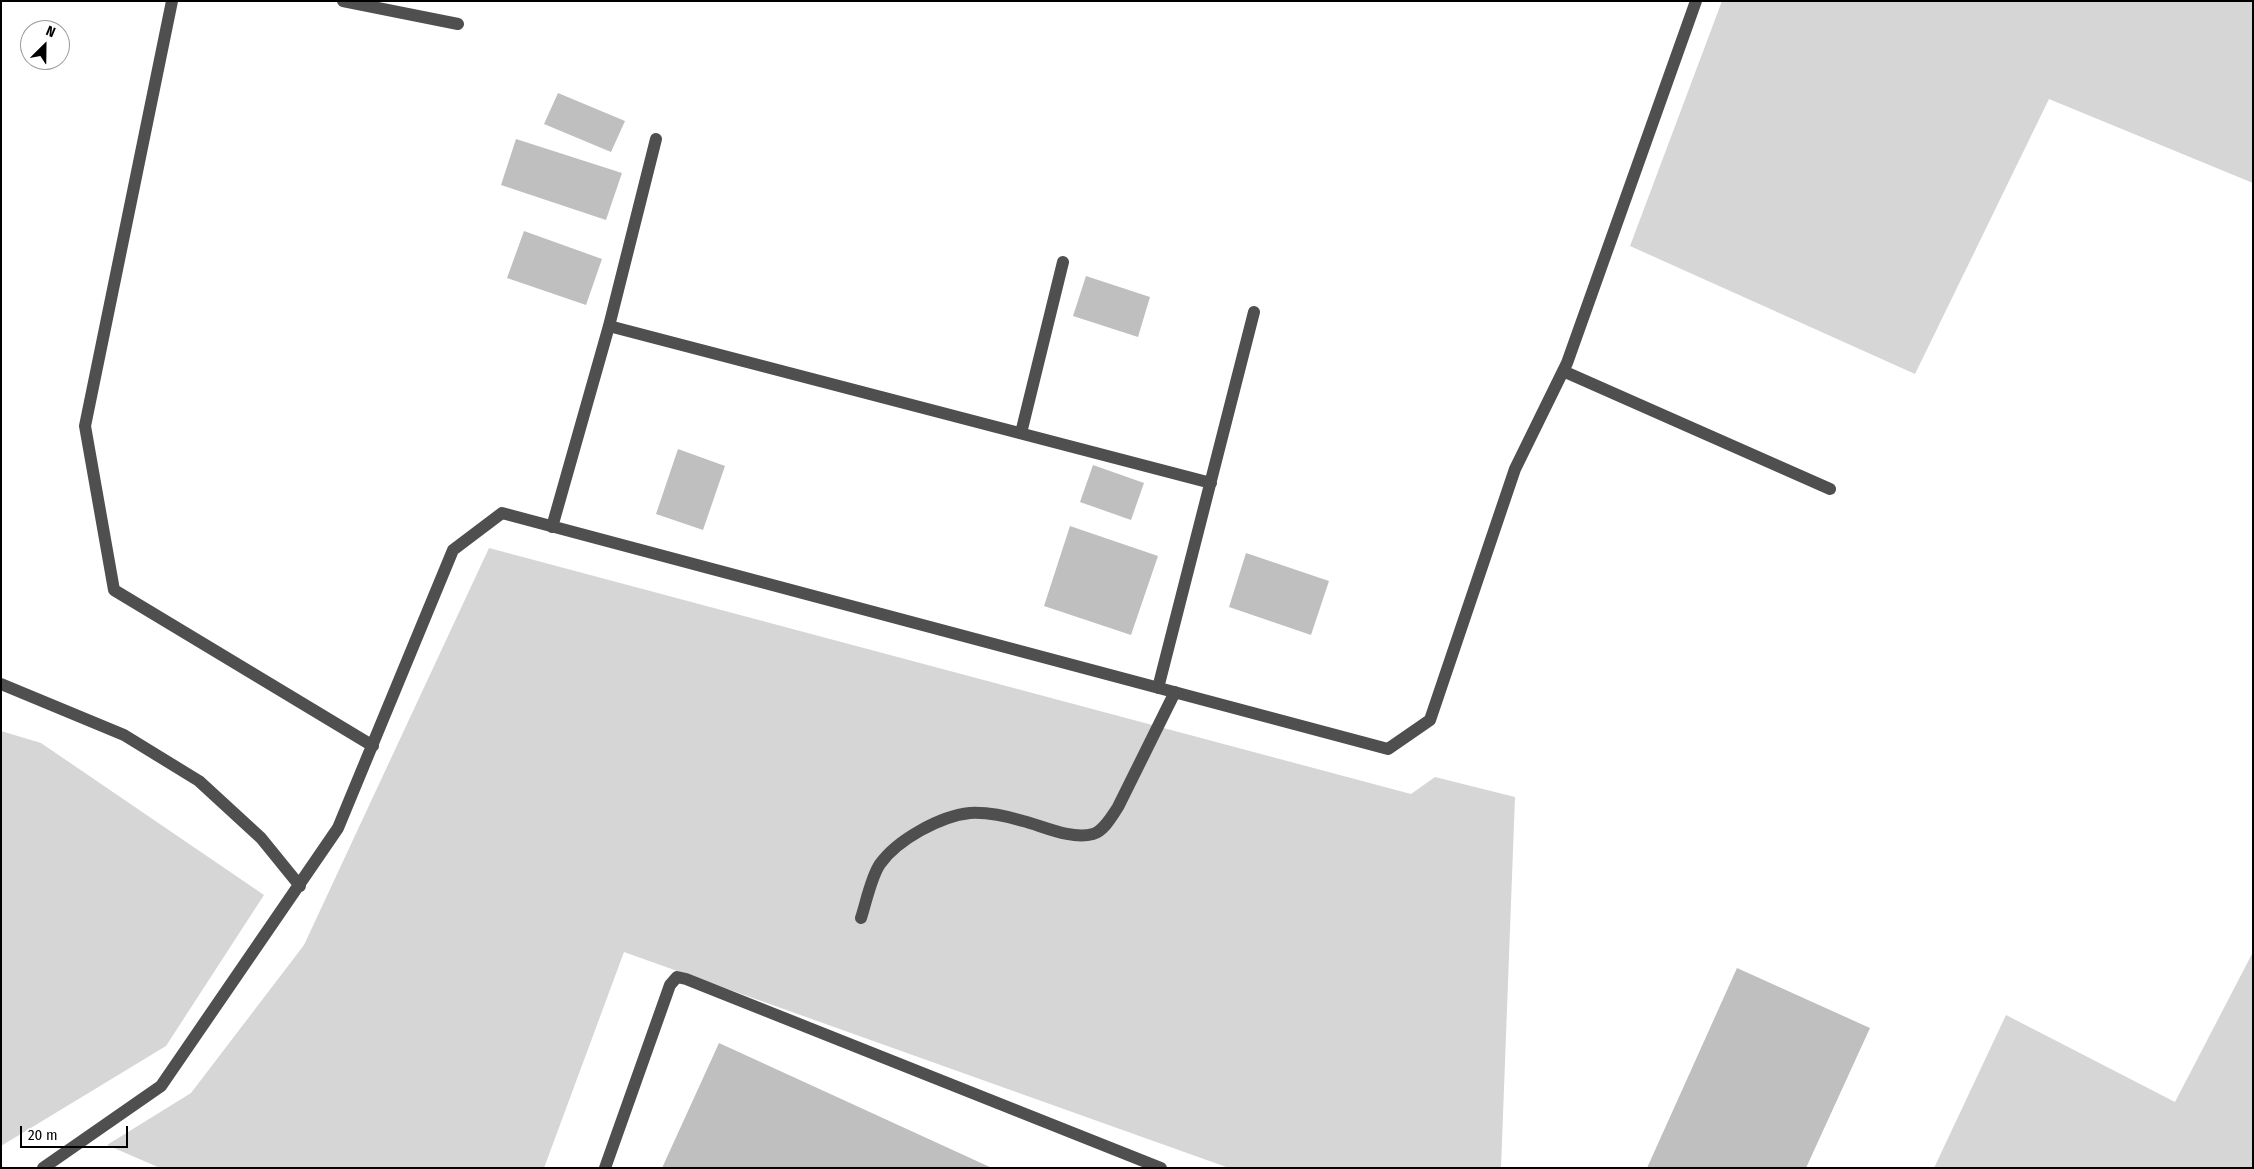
<!DOCTYPE html>
<html>
<head>
<meta charset="utf-8">
<style>
  body { margin:0 }
  #map { position:relative; width:2254px; height:1169px; overflow:hidden; background:#fff; font-family:"Fira Sans Condensed",sans-serif }
  canvas { display:block }
  .frame { position:absolute; inset:0; border:2px solid #000; pointer-events:none }
  .north { position:absolute; left:20px; top:20px; width:50px; height:50px; box-sizing:border-box; background:#fff; border:1px solid #999; border-radius:50%; rotate:23deg; font-size:14px; font-weight:700; line-height:20px; text-align:center; color:#000 }
  .north::after { content:''; display:block; margin:auto; width:18px; height:22px; background:#000; clip-path:polygon(50% 0,100% 100%,50% 72%,0 100%) }
  .scale { position:absolute; left:20px; top:1126px; width:108px; height:22px; box-sizing:border-box; border:2px solid #000; border-top:0; padding-left:6px; font-size:15px; line-height:18px; white-space:nowrap; color:#000; -webkit-text-stroke:4px #fff; paint-order:stroke }
</style>
</head>
<body>
<div id="map">
<canvas width="2254" height="1169"></canvas>
<div class="frame"></div>
<div class="north">N</div>
<div class="scale">20 m</div>
</div>
<script>
const ctx = document.querySelector('canvas').getContext('2d');
ctx.lineJoin = 'round';
function paint(path, color) { ctx.fillStyle = color; ctx.fill(path, 'evenodd'); }
function trace(path, color, width, dash) { ctx.strokeStyle = color; ctx.lineWidth = width; ctx.lineCap = dash ? 'butt' : 'round'; ctx.setLineDash(dash || []); ctx.stroke(path); }
paint(new Path2D(`
  M1722,1H2253V183L2049,99L1915,374L1630,246Z
  M489,548L1411,794L1435,777L1515,797L1501,1168H1229L624,952L544,1168H160L107,1145L191,1093L304,945Z
  M1,731L41,743L264,895L166,1046L1,1146Z
  M2253,952V1168H1934L2006,1015L2175,1102Z`), '#d6d6d6');
paint(new Path2D(`
  M558,93L625,121L611,152L544,124Z
  M516,139L622,173L606,220L501,185Z
  M524,231L602,259L586,305L507,278Z
  M1086,276L1150,297L1138,337L1073,316Z
  M678,449L725,466L703,530L656,514Z
  M1093,465L1144,483L1131,520L1080,502Z
  M1070,526L1158,556L1131,635L1044,606Z
  M1246,553L1329,581L1311,635L1229,607Z
  M1737,968L1870,1028L1806,1168H1647Z
  M719,1043L992,1168H662Z`), '#bfbfbf');
trace(new Path2D(`
  M172,1L85,426L114,590L373,746
  M343,1L458,24
  M609,326L1211,483
  M1563,371L1830,489
  M1021,433L1063,262
  M552,527L609,326L656,139
  M1,684L124,735L199,781L261,838L300,886
  M1158,688L1254,312
  M861,918C866,903 871,877 880,864C897,840 940,816 970,813C988,812 1006,816 1023,821C1043,826 1071,840 1093,834C1104,831 1112,816 1118,807L1175,692
  M43,1168L161,1086L338,828L453,550L502,513L1388,749L1430,720L1515,469L1567,363L1696,1
  M605,1168L670,985L677,977L686,979L1161,1168`), '#4f4f4f', 12);
</script>
</body>
</html>
